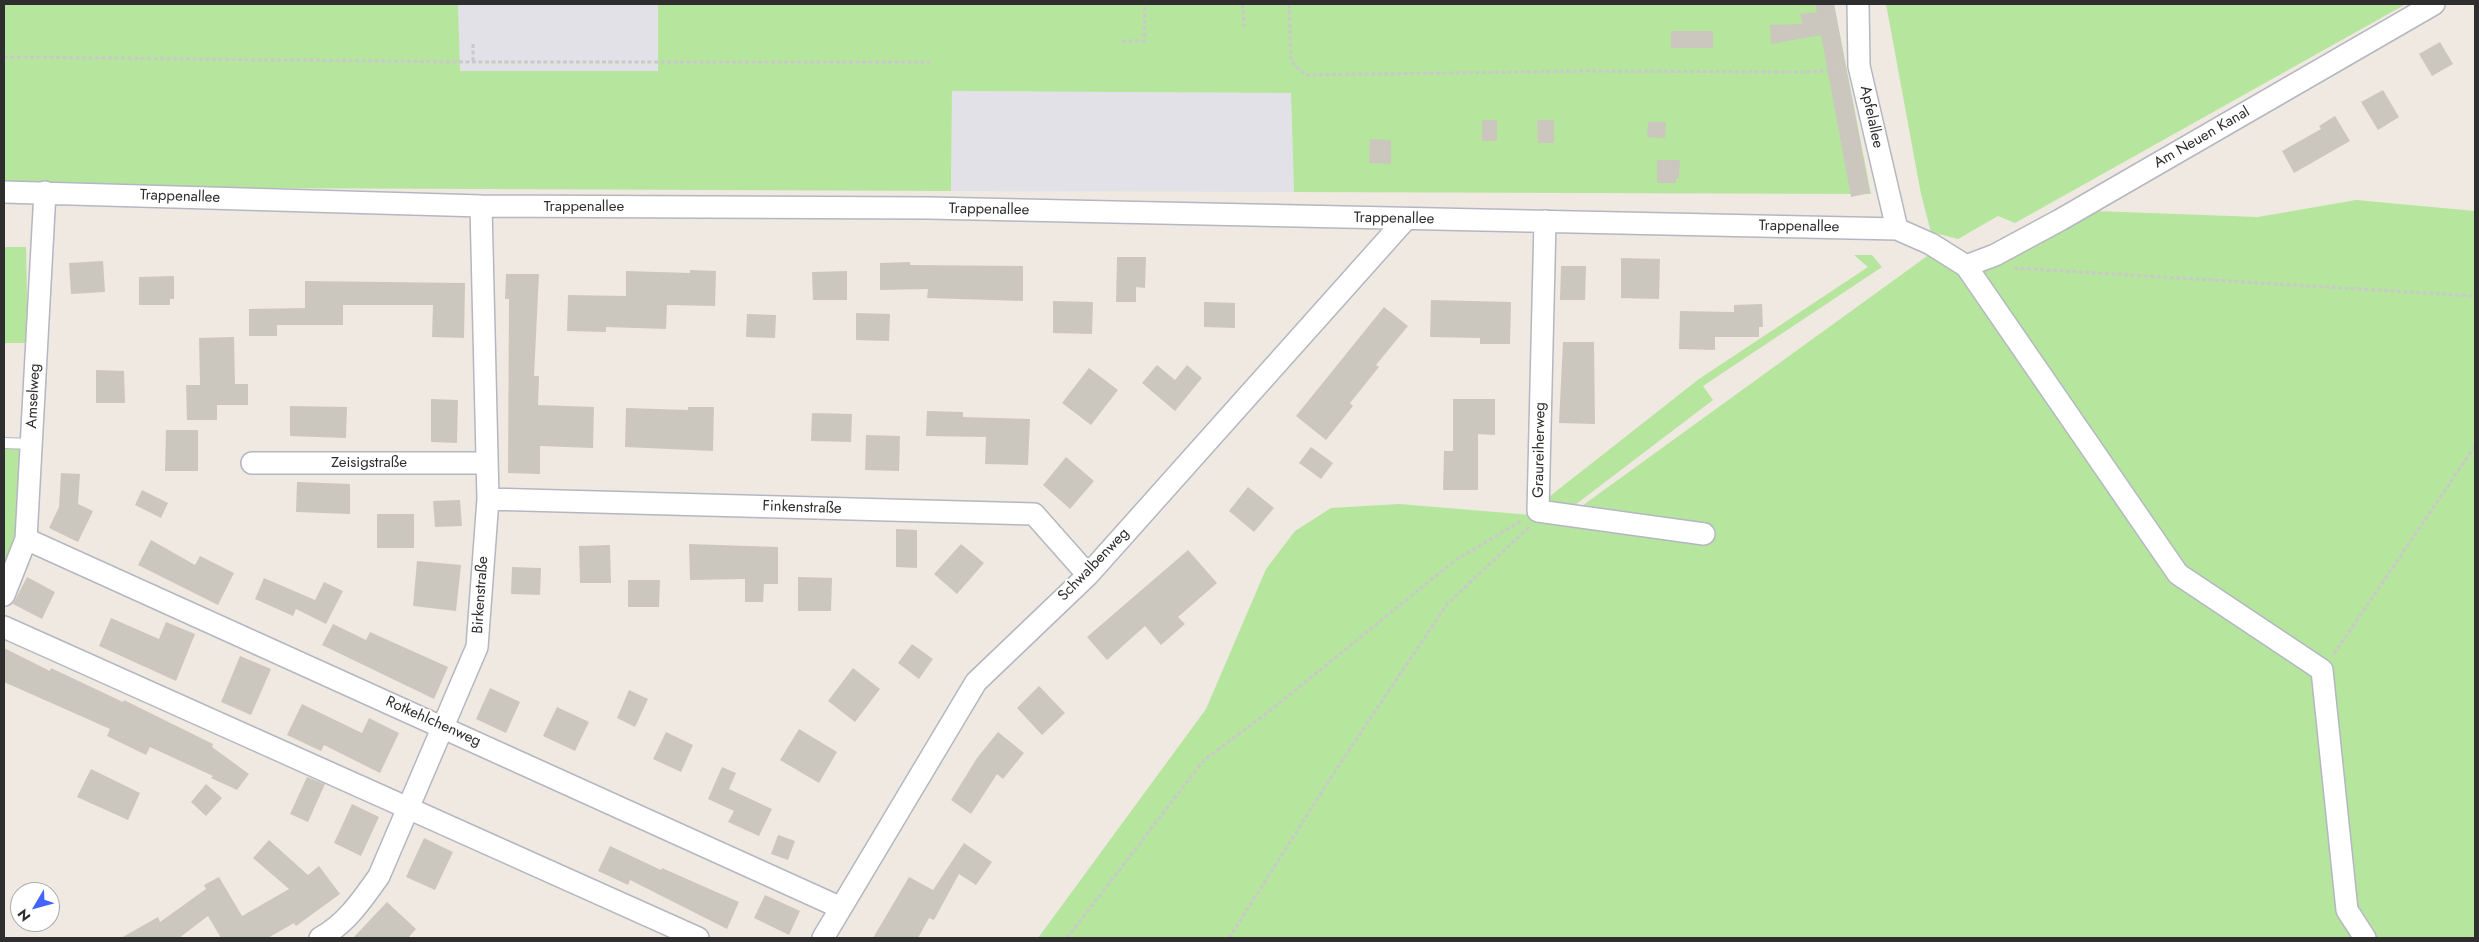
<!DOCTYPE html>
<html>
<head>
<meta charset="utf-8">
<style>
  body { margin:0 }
  #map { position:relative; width:2479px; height:942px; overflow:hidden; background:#efe9e1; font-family:Jost,sans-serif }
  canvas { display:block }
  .frame { position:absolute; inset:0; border:5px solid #2e2e2e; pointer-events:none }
  .north { position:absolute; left:10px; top:882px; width:50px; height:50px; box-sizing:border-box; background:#fff; border:1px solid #ababab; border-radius:50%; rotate:233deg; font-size:14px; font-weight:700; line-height:20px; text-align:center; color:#2e2e2e }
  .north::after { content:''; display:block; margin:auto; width:18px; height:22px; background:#4264fb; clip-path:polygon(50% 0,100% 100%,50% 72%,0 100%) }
</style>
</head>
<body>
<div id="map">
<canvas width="2479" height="942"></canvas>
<div class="frame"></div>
<div class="north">N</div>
</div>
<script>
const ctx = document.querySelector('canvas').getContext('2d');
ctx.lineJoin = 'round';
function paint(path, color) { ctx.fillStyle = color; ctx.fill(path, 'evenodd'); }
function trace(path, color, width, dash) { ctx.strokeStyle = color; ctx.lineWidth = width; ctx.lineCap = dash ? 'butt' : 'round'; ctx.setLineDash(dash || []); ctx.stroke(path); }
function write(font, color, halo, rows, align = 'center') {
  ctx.font = font + ' Jost,sans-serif'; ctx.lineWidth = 4; ctx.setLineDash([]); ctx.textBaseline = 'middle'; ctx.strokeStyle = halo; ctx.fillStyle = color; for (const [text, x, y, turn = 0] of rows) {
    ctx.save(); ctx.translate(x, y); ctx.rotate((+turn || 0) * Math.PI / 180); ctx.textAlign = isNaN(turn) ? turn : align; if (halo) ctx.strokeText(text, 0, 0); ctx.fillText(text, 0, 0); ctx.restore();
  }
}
paint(new Path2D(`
  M458,4H658L659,71H459Z
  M952,91L1291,93L1294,192L951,191Z`), '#e3e1e8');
paint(new Path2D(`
  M4,4H458L460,71H658V4H1834L1871,194L1294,192L1291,93L952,91L951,191L4,187Z
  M1886,4H2406L2015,223L1998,216L1958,239L1931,232L1921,194Z
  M2356,200L2475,211V938H1038L1206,709L1266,569L1295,531L1331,508L1399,504L1568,518L1713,542L1716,531L1575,511L1930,254L1966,271L2095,211L2258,217Z
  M4,247H26L28,343H4Z
  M1854,255H1872L1882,267L1703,386L1713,400L1571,508L1545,500L1699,379L1868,267Z
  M4,438L26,441L20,520L4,564Z`), '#b6e59e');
paint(new Path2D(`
  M1815,4H1834L1870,193L1851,197L1821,35L1771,44L1770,25L1802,24L1800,14L1817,12Z
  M1671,31H1713V48H1671Z
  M2440,42L2453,64L2432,76L2419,54Z
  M2383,90L2399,117L2378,130L2361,102Z
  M2335,116L2350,141L2294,173L2282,151L2321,129L2319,126Z
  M1482,120H1497V141H1482Z
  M1537,120H1554V143H1538Z
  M1648,122H1666L1665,138L1647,137Z
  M1370,139L1391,140V164L1369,163Z
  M1657,160H1680L1679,177L1676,179V183H1657Z
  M1117,257H1146L1145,288L1136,287V302H1116Z
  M1621,258L1660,259L1659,299L1621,298Z
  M103,261L105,292L71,294L69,263Z
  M910,262V265L1023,266V301L927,298L928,289L880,290V263Z
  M1561,266H1586L1585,300H1560Z
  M690,270L716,271L715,306L667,305L666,329L606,327V332L567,331L568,295L626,296V271L690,273Z
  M847,271V300H813L812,272Z
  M506,274H539L534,376H539L538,405L594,407L593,448L540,446V474L508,473L509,299H505Z
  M174,276V299H170V305H139V277Z
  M305,281L465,283L464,338L432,337L433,305H343V325H277V336H249V309L305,308Z
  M1431,300L1511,302L1510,344H1480V338L1430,337Z
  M1053,301L1093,302L1092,334L1053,333Z
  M1204,302L1235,303V328L1204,327Z
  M1762,304L1763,327H1759V337H1715V350L1679,349L1680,311L1734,312V305Z
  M1384,307L1408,326L1376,365L1379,367L1350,403L1353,406L1326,440L1296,416Z
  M856,313L890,314L889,341L856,340Z
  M747,314L776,315L775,338L746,337Z
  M234,337L235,384H248V405H217V420H187L186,385H200L199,338Z
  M1563,342H1594L1595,424L1559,423Z
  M1157,365L1175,380L1187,365L1202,378L1175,411L1142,383Z
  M1089,368L1118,390L1091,425L1062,403Z
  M96,370L124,371L125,403H96Z
  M431,399L458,400L457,443L431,442Z
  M1453,399H1495V435L1478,434V490H1443L1444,451H1453Z
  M290,406L347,407L346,438L290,436Z
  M688,407H714L713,451L625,447L626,408L688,410Z
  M927,411L963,412V417L1030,419L1028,465L985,464L986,437L926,436Z
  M812,413L852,414L851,442L811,441Z
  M166,430H198V471H165Z
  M866,435L900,436L899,471L865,470Z
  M1311,447L1333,463L1321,479L1299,463Z
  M1066,457L1094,481L1070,509L1043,485Z
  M61,473L80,474L78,504L93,511L78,542L49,528L59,507Z
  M297,482L350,484V514L296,512Z
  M1248,487L1274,508L1254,532L1229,511Z
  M142,490L168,503L161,518L135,505Z
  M460,500L462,526L435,527L433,501Z
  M377,514H414V548H377Z
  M896,529L917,530V568L896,567Z
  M151,540L195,565L200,556L234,573L218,605L138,565Z
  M689,544L778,547V584H764L763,602H745V579L690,580Z
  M961,544L984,563L957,594L934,574Z
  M610,545L611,583H580L579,546Z
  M1188,550L1217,583L1178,617L1185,624L1161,645L1145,626L1107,660L1087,637Z
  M417,561L461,565L456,611L413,606Z
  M512,567L541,568L540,595L511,594Z
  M27,577L55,592L42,619L13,604Z
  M798,577L832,578L831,611H798Z
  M264,578L315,600L324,582L343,591L326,624L296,609L293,616L255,599Z
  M628,580H660L659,607H628Z
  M111,618L159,639L166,622L195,634L176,681L99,646Z
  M333,624L366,640L370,632L448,667L434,699L322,645Z
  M912,644L933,659L919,679L898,663Z
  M4,648L50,671L51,668L123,702L124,700L213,744L212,747L249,774L237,790L211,778L213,776L150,747L146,755L107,736L110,729L4,682Z
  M240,656L271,669L251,715L221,702Z
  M853,668L880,689L855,722L828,701Z
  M1039,686L1065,713L1042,735L1017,708Z
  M490,688L520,702L506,733L476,719Z
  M629,690L648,699L635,727L617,718Z
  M302,704L362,733L369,718L399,733L380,773L324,745L321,751L287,735Z
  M557,707L589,722L575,751L543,736Z
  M799,729L837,752L819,783L780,760Z
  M666,732L693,745L681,772L653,759Z
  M998,732L1024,753L1003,779L997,774L971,814L951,800L977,758Z
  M722,767L736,773L729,789L772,809L759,836L728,822L734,811L708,799Z
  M91,769L140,793L128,820L77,797Z
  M307,777L325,784L308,822L290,814Z
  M206,784L222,798L206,816L191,802Z
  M352,804L379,817L361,856L334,843Z
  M778,835L795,841L788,860L771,854Z
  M424,838L453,852L435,890L406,877Z
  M269,840L308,875L319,866L340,894L296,926L294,923L268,938H221L208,916L179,938H121L158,917L160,922L206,889L204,885L219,877L242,916L289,889L253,858Z
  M964,843L992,862L976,885L959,874L934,920L929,918L918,938H873L909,877L933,890Z
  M610,846L661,870L662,868L739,902L727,929L630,880L628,885L598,871Z
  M765,895L800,911L789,935L754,918Z
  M387,902L416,929L408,938H353Z`), '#cbc7bf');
const service = new Path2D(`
  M4,443L31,444`);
const minor = new Path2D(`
  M1858,4L1859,66L1897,229
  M4,192L481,206L929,208L1897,229L1931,244L1966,266L2178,574L2322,670L2347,910L2365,938
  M1545,221L1538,511L1704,534
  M1966,266L1995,255L2060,220L2434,4
  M252,463H486
  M488,499L1034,514L1088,575
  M26,539L839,907
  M4,595L26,539L45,192
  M4,627L698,938
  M320,938C346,924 362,900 379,876L477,647L488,499L481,206
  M823,938L976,682L1088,575L1405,220`);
trace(service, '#b4b7c1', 12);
trace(minor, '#b4b7c1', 24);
trace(new Path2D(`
  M1243,4L1244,27
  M1289,4L1291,61L1305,75L1586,71L1811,72L1839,69
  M1122,41H1144L1145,4
  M473,44V62
  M4,57L473,62H930
  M2014,268L2475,296
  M2334,654L2475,446
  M1067,938L1204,760L1272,709L1454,561L1521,521
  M1229,938L1330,779L1447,604L1529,527`), '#c9c9c9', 3, [4, 2.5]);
trace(service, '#fff', 10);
trace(minor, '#fff', 21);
write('15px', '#2e2e2e', '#fff', [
  ["Apfelallee",1871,117,78],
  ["Am Neuen Kanal",2202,138,-30],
  ["Trappenallee",180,197,2],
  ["Trappenallee",584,207],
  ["Trappenallee",989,210,1],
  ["Trappenallee",1394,219,1],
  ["Trappenallee",1799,227,1],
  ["Amselweg",34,396,-87],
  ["Graureiherweg",1540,450,-89],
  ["Zeisigstraße",369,463],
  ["Finkenstraße",802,508,2],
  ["Schwalbenweg",1094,565,-46],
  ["Birkenstraße",481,595,-86],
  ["Rotkehlchenweg",433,722,24]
]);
</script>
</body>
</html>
